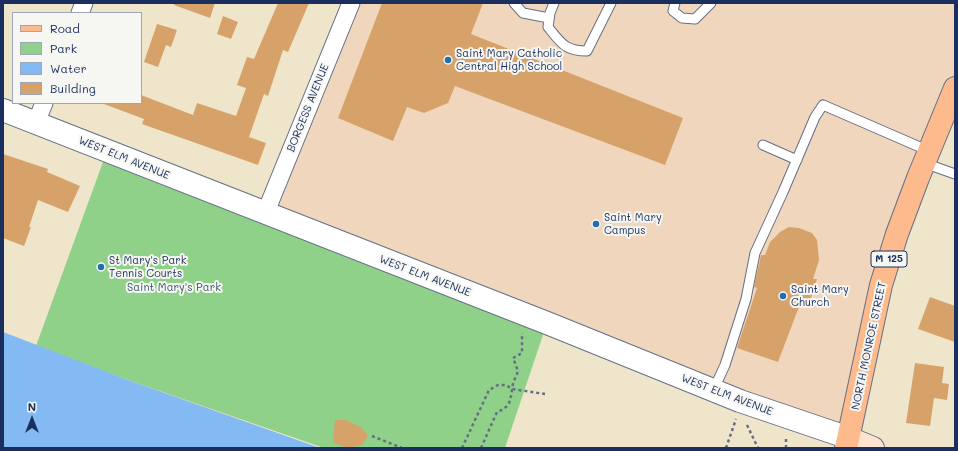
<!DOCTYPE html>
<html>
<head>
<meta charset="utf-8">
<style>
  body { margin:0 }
  #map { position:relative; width:958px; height:451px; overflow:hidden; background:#eee5ca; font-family:Mali,sans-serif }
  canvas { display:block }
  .frame { position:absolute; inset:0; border:4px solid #1b2f5e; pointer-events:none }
  .legend { position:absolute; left:12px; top:12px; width:130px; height:92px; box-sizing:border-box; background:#f6f6f2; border:1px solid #9ea6b7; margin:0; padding:5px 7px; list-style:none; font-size:12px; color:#1b2f5e }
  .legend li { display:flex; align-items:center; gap:8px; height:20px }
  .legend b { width:20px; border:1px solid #9ea6b7 }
  .north { position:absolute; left:12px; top:399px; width:40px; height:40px; -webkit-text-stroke:3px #f6f6f2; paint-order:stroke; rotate:0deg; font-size:11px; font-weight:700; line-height:16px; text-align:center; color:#1b2f5e }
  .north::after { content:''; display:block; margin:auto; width:14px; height:18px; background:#1b2f5e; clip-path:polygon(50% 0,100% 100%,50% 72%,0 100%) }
</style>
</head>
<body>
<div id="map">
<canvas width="958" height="451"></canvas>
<div class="frame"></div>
<ul class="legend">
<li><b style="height:5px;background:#fcba8d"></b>Road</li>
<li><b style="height:11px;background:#90d189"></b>Park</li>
<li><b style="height:11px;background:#84baf3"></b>Water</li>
<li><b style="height:11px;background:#d7a269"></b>Building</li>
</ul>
<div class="north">N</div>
</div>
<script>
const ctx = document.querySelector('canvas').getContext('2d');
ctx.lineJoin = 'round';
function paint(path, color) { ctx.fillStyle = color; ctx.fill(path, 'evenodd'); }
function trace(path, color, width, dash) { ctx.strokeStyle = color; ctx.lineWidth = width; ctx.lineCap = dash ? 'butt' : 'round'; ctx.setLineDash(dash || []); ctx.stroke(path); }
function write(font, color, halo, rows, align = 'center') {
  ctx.font = font + ' Mali,sans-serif'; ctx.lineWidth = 4; ctx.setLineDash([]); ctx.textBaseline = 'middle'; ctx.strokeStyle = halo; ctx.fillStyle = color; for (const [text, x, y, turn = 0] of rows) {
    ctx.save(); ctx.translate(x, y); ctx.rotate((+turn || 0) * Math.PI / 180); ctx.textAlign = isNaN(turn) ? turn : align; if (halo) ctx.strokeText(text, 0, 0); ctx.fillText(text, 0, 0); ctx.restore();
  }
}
paint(new Path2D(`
  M351,3H955V88L918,178L849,438L265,214Z`), '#f0d6bc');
paint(new Path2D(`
  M107,151L547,323L505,448H324L128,380L36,346Z`), '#90d189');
paint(new Path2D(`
  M3,332L128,380L320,448H3Z`), '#84baf3');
paint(new Path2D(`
  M174,3H215L210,18L174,5Z
  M278,3H309L288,52L283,50L268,96L264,94L249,137L266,143L258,165L142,124L144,119L104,104L141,103V95L193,115L197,103L236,116L246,88L237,85L247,57L254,59Z
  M382,3H483L471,34L683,118L665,165L455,86L448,103L424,113L407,107L393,141L338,118Z
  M223,16L238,22L231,39L217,34Z
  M157,24L177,30L171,47L166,45L158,67L144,62Z
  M3,154L48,169L47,172L80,186L68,212L38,200L29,227H31L24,246L3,238Z
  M789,227L799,228L812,233L817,240L819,260L813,279H817L808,307L800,304L778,362L737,348L757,288L754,287L761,255H765L770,242L780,232Z
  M930,297L955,306V342L918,329Z
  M915,363L944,367L942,383L949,384L947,400L934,398L930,426L906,423Z
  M335,420H346L362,428L368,436L362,445L348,448L333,443Z`), '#d7a269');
const service = new Path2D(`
  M514,3L523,13L549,18
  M554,3L550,13L548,27C561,43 565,51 587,51L611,3
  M675,3L673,11L682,18L695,19L711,3
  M763,145L797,160
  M924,163L955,174
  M713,391L725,365L746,299L755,253L783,192L815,117L823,105L929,151`);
const minor = new Path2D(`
  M80,13L84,3
  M36,123L44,103
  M265,214L351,3`);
const tertiary = new Path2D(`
  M3,110L547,323L740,401L849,438`);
const secondary = new Path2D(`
  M849,438L873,448`);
const primary = new Path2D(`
  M846,448L881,285L897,234L918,178L955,88`);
trace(service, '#656f84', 11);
trace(minor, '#656f84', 19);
trace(tertiary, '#656f84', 24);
trace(secondary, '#656f84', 24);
trace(primary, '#656f84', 24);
trace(new Path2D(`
  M747,425L758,448
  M372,436L402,448
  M462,448L489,390L498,385H506L512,389L545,394
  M481,448L497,412C510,407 510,402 512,390C512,384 516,377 518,371L513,358L522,353V333
  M726,448L736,419
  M786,448V437`), '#656f84', 2.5, [3, 3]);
trace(service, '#fff', 9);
trace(minor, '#fff', 17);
trace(tertiary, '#fff', 22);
trace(secondary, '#fee3d1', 22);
trace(primary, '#fcba8d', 22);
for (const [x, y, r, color] of [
  [448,60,4,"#1f6fb2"],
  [596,224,4,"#1f6fb2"],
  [101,267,4,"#1f6fb2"],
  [783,296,4,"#1f6fb2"]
]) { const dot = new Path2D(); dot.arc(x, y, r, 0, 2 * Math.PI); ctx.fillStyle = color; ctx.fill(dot); trace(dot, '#f6f6f2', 1.5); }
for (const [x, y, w] of [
  [889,259,36]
]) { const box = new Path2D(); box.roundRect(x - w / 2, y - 8, w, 16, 3); ctx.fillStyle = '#f6f6f2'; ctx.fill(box); trace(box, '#1b2f5e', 1); }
write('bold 10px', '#1b2f5e', null, [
  ["M 125",889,259]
]);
write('11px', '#1b2f5e', '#f6f6f2', [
  ["Saint Mary Catholic",456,54],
  ["Central High School",456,67],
  ["Saint Mary",604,218],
  ["Campus",604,231],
  ["St Mary's Park",109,261],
  ["Tennis Courts",109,274],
  ["Saint Mary",791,290],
  ["Church",791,303]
], 'left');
write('11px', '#1b2f5e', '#f6f6f2', [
  ["BORGESS AVENUE",308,108,-68],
  ["WEST ELM AVENUE",124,158,22],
  ["WEST ELM AVENUE",425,276,21],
  ["NORTH MONROE STREET",869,346,-78],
  ["WEST ELM AVENUE",727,395,21]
]);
write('11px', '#385869', '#f6f6f2', [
  ["Saint Mary's Park",174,288]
]);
</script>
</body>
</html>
